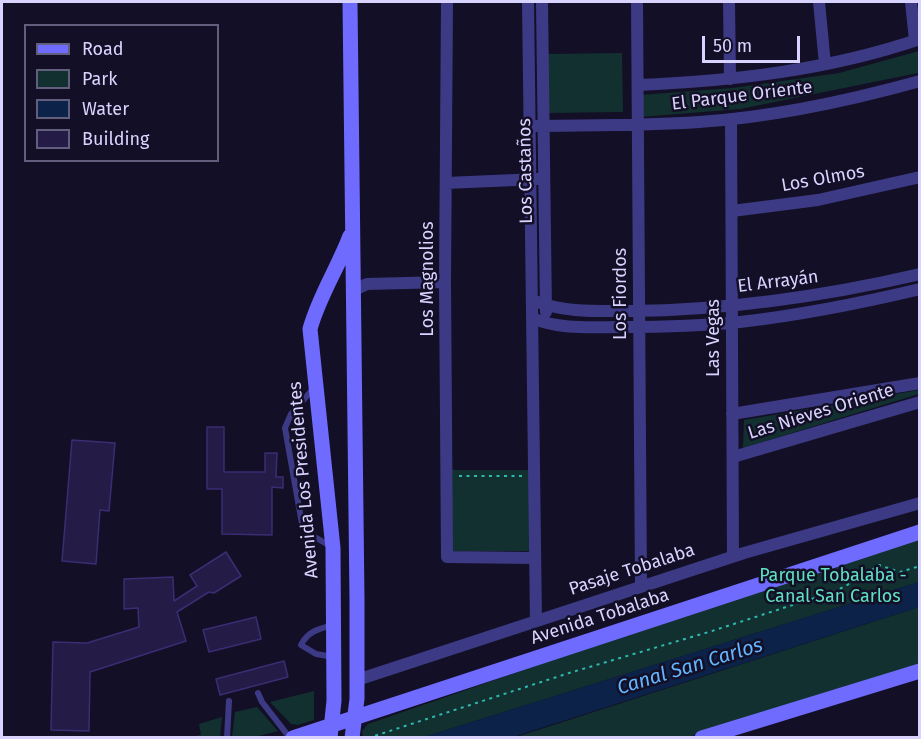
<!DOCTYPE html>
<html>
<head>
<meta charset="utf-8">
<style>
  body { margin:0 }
  #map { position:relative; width:921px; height:739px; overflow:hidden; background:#130f26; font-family:"Fira Sans",sans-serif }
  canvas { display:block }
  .frame { position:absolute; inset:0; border:3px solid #d9d4ff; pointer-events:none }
  .legend { position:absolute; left:24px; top:24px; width:195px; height:138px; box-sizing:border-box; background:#130f26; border:2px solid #625e7d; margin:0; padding:8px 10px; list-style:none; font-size:18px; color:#d9d4ff }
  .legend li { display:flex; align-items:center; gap:12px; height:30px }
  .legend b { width:30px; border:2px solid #625e7d }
  .scale { position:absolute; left:702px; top:36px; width:98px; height:27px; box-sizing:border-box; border:3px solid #d9d4ff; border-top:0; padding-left:8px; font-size:18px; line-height:21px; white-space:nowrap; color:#d9d4ff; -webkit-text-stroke:4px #130f26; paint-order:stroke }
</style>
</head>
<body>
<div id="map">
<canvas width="921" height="739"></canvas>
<div class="frame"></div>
<ul class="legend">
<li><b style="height:8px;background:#6f6bff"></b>Road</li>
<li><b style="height:16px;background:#12302f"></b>Park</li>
<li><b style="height:16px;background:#0c2248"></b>Water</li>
<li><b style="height:16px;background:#241b47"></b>Building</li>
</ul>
<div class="scale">50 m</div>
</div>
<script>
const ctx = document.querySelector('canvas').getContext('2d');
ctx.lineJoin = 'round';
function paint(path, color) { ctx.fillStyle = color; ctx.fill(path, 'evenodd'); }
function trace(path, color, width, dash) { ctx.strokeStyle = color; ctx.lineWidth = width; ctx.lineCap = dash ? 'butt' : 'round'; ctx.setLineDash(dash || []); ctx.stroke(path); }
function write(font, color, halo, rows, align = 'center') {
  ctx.font = font + ' "Fira Sans",sans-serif'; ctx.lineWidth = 5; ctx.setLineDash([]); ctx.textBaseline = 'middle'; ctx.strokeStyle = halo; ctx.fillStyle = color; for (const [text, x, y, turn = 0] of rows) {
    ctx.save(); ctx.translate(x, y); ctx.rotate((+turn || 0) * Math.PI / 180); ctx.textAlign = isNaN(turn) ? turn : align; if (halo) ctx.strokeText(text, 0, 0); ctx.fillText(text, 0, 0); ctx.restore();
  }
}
paint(new Path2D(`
  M919,51V72L918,73L740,109L640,117V95L733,88L839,73Z
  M622,53L623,112L548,113L546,54Z
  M919,390V394L743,448L744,420Z
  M451,470H530L531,551H452Z
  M919,537V582L424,737H363L362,731L368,724L541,664L734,594Z
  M919,607V665L688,737L513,738Z
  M314,691V720L298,725L291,724L270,702Z
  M257,707L278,731L255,737H232L235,712Z
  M222,717L220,737H191L201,735L199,724Z`), '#12302f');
paint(new Path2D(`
  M919,582V607L513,737H424Z`), '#0c2248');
const building = new Path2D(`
  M207,427H224V472H265V453H277L276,477H283V488L272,487V535L222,534V489H207Z
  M72,440L115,443L109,511L100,510L96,564L62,561Z
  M226,552L241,576L214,593L209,592L177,612L186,641L90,672L89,731L51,730L53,642L87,643L139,627L138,608L124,609V579L173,577L174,601L197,586L190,575Z
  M256,617L261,639L209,652L203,630Z
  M284,661L288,677L220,695L216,679Z`);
paint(building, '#241b47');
trace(building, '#3b2d73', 1.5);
trace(new Path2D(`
  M459,476H522
  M368,738L569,673L712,631L836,591L862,577L879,565L900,572L920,566`), '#2fb8b0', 2, [3, 4.5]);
trace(new Path2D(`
  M313,389L291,414L285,428L302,524L313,536L332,547
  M333,625C319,629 308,631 301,645L316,654L334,657
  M258,693L262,702L290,738
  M227,738L229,701`), '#3d3a85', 6);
trace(new Path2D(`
  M447,2L445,282L447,557L535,558
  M528,2L536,621
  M542,2L546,312
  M637,2L641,586
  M729,2L730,79
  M819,2L825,64
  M911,2L915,40
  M638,85C733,81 829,70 920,39
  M731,119L733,556
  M530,126C586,125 643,126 699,122C774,117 848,101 920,81
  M446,183L538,179
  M732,211L818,200L920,177
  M354,290L367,284L445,282
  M532,300C563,313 598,311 631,311C728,310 825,296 920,274
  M532,318C560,330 592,327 622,327C661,327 701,326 740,322C800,315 861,303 920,289
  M732,414L920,383
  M733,457L920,402
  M357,680L744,553L920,503`), '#3d3a85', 12);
trace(new Path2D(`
  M350,2L357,600V699L352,738
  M293,738L920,532
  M330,738L334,701L333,548L310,329C319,296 338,268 350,236
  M702,738L920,671`), '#6f6bff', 15);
write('18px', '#d9d4ff', '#130f26', [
  ["El Parque Oriente",742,96,-7],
  ["Los Castaños",526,171,-91],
  ["Los Olmos",823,179,-10],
  ["Los Magnolios",428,279,-90],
  ["El Arrayán",778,282,-7],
  ["Los Fiordos",621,294,-90],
  ["Las Vegas",714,338,-90],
  ["Las Nieves Oriente",821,412,-17],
  ["Avenida Los Presidentes",304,480,-95],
  ["Pasaje Tobalaba",632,570,-18],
  ["Avenida Tobalaba",600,617,-18]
]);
write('18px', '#5fe0c0', '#130f26', [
  ["Parque Tobalaba -",833,576],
  ["Canal San Carlos",833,597]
]);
write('italic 20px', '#62b6ff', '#130f26', [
  ["Canal San Carlos",690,667,-17]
]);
</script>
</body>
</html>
